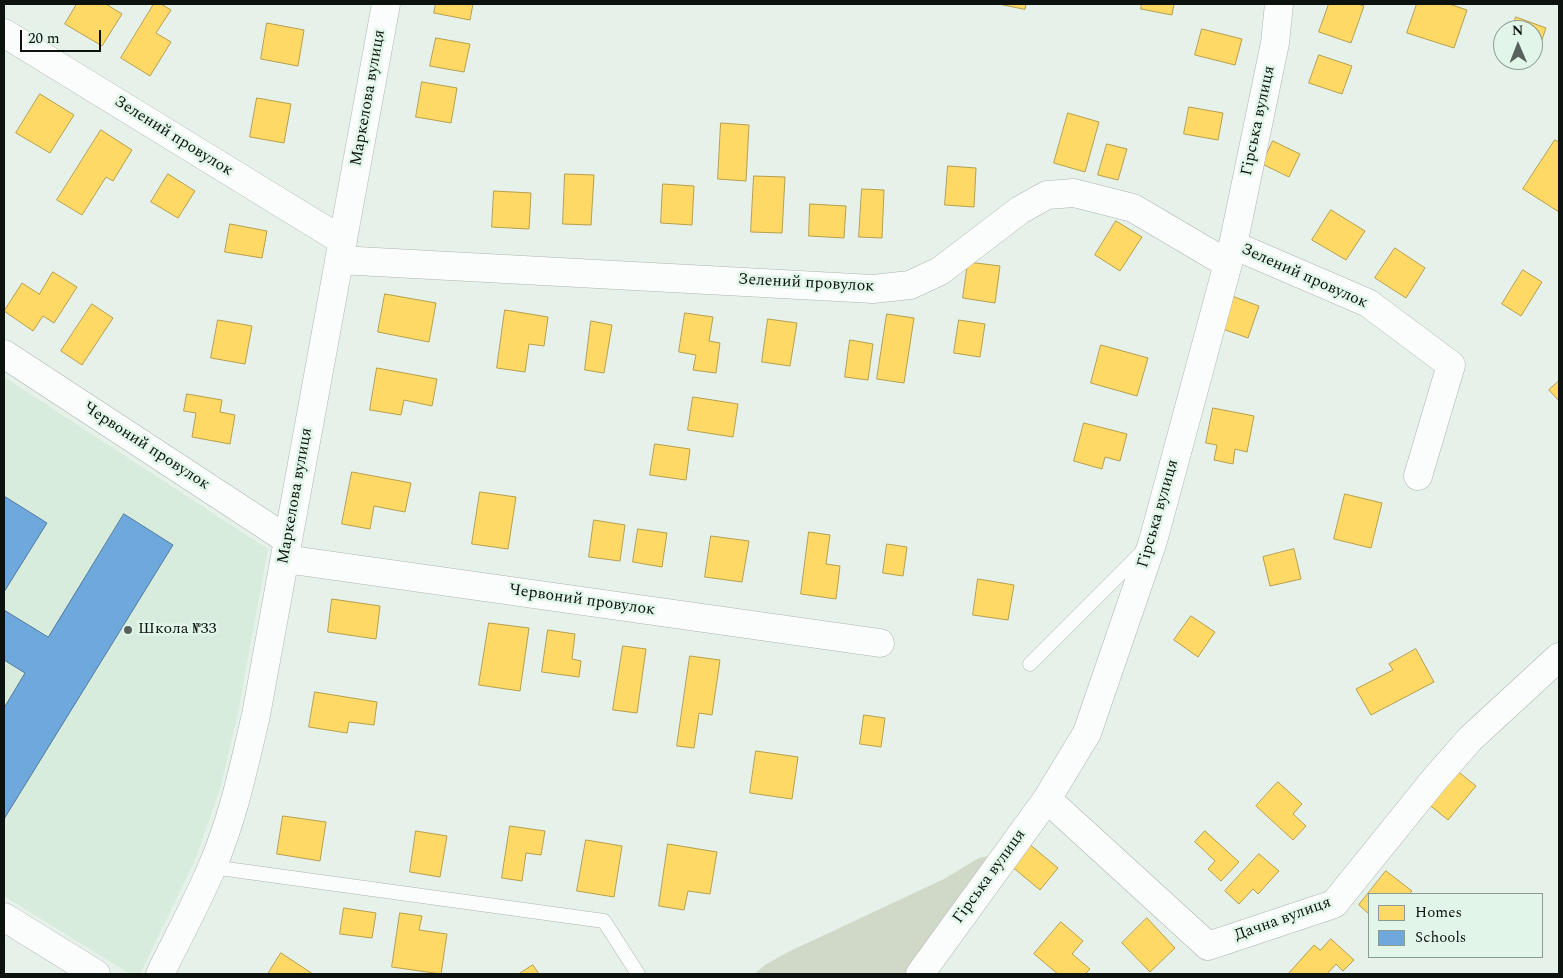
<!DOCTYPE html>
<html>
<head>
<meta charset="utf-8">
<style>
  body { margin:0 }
  #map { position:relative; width:1563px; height:978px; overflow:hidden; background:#e6f1e9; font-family:Spectral,serif }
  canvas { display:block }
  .frame { position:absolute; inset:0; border:5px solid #0c130e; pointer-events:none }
  .legend { position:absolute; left:1368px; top:893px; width:175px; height:65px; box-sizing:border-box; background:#e1f6e8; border:1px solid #8c9b91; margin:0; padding:6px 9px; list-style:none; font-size:15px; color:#0c130e }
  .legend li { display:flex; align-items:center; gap:10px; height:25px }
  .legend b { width:25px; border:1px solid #8c9b91 }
  .north { position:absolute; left:1493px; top:20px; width:50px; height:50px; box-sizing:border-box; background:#e1f6e8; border:1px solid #8c9b91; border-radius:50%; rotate:359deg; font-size:14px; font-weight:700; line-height:20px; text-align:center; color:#0c130e }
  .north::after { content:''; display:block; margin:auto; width:18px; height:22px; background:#58615b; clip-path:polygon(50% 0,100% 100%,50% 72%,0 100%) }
  .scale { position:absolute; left:20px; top:30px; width:81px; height:22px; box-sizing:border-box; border:2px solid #0c130e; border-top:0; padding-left:6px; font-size:15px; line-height:18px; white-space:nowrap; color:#0c130e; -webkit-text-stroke:4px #e1f6e8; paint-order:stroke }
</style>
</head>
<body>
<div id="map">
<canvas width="1563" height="978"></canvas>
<div class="frame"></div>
<ul class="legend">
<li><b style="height:14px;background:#ffd966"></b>Homes</li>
<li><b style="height:14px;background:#6fa8dc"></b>Schools</li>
</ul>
<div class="north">N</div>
<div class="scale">20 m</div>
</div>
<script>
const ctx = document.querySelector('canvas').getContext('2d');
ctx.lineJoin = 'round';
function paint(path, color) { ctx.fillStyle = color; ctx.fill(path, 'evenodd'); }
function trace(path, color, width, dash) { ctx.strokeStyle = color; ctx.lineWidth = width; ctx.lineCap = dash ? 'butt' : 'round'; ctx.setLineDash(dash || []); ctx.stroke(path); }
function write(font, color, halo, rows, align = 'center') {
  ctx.font = font + ' Spectral,serif'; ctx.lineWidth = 5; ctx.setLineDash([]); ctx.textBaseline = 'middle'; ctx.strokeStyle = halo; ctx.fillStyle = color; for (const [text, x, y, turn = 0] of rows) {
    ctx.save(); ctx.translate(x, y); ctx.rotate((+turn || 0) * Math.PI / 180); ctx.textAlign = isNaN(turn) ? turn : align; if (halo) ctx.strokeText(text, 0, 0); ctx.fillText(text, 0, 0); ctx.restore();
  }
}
paint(new Path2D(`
  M4,377L268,549L238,712L220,789L195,860L140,974H130L4,896Z`), '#d8ecde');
paint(new Path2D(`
  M989,856L915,974H754L765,965L786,953L944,879L979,858Z`), '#d0d8c7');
const homes = new Path2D(`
  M77,4H106L122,14L102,46L65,24Z
  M154,4H161L171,10L156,33L171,42L150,76L121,58Z
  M436,4H473L470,20L434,13Z
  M999,4H1026L1025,9Z
  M1142,4H1174L1172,15L1141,9Z
  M1329,4H1358L1364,6L1351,43L1319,32Z
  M1417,4H1449L1467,10L1454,48L1407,33Z
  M1516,17L1546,28L1539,48L1533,46V30H1512Z
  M267,23L304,30L298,66L261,59Z
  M1202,29L1242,39L1235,65L1195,55Z
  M436,38L470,44L464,72L430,66Z
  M1319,55L1352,66L1342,94L1309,83Z
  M422,82L457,88L451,123L416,117Z
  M40,94L74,115L50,153L16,133Z
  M257,98L291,104L284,143L250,137Z
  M1189,107L1223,113L1218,140L1184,134Z
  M1068,113L1099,122L1085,172L1054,163Z
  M721,123L749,125L746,181L718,179Z
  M101,130L132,150L113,181L106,177L82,215L57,200Z
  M1555,140L1559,142V212L1523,189Z
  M1273,141L1300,154L1289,177L1262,164Z
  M1107,144L1127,149L1118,180L1098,175Z
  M948,166L976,168L974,207L945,205Z
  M168,174L195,191L178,218L151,202Z
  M565,174L594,175L591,225L563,224Z
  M754,176L785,177L782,233L751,232Z
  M663,184L694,186L692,225L661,223Z
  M862,189L884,190L882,238L859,237Z
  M494,191L531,193L529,229L492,227Z
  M810,204L846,206L844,238L809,236Z
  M1331,210L1365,231L1346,260L1312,240Z
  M1116,221L1142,237L1120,271L1095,255Z
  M230,224L267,231L262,258L225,252Z
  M1395,248L1425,268L1406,298L1375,278Z
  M968,262L1000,266L995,303L963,298Z
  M1523,270L1542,282L1521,316L1502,304Z
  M53,272L77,287L54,323L43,316L33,331L4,311L22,283L39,294Z
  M385,294L436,303L429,342L378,332Z
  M1232,296L1259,306L1248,338L1220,328Z
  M92,304L113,318L82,365L61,351Z
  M505,310L548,317L544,346L529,344L525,372L497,368Z
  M685,313L713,317L709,341L720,343L716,373L693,370L696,355L679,352Z
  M887,314L914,318L904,383L877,379Z
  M768,319L797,323L790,366L762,362Z
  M218,320L252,326L245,364L211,358Z
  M959,320L985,324L980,357L954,353Z
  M591,321L612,325L604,373L585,370Z
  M850,340L873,344L868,380L845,377Z
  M1101,345L1148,358L1137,396L1091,383Z
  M377,368L437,379L432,406L404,400L401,415L370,410Z
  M1559,381V401L1549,390Z
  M187,394L222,400L220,412L235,415L230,444L192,437L196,413L184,411Z
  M693,397L738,404L733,437L688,430Z
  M1213,408L1254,416L1247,452L1235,449L1233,464L1214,460L1217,445L1206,443Z
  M1084,423L1127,434L1120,461L1105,457L1102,469L1074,461Z
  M655,444L690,449L686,480L650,475Z
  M352,472L411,483L405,512L374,506L370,529L342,524Z
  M480,492L516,497L508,549L472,544Z
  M1345,494L1382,503L1371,548L1334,539Z
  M594,520L625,525L620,561L589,557Z
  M638,529L667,533L662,567L633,562Z
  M809,532L830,535L826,564L840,566L836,599L801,594Z
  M711,536L749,541L742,582L705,577Z
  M887,544L907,547L903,576L883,573Z
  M1294,549L1301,579L1270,586L1263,557Z
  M978,579L1014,585L1008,620L973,615Z
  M332,599L380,606L376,639L328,632Z
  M1191,616L1215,632L1198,657L1174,640Z
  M489,623L529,628L520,691L479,685Z
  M548,630L575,634L572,659L581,661L579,677L542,672Z
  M623,646L646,649L637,713L613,710Z
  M1416,649L1434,682L1371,715L1356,689L1393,670L1389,664Z
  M690,656L720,660L712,715L699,713L694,748L677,746Z
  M315,692L377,702L374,725L349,722L347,733L309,727Z
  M864,715L885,718L881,747L860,744Z
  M756,751L798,757L792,799L750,793Z
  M1455,769L1476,786L1448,820L1427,803Z
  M1278,782L1302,804L1293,814L1306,826L1293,840L1256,806Z
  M283,816L326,822L320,861L277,854Z
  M510,826L545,831L541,855L526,853L522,881L502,878Z
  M416,831L447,836L440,877L410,872Z
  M1205,831L1239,862L1221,881L1208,869L1215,861L1195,842Z
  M586,840L622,846L614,897L577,891Z
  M1028,843L1058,868L1040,890L1010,865Z
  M668,844L717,852L710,894L688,891L684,910L659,906Z
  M1259,854L1279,871L1258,894L1253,889L1239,904L1225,891Z
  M1386,871L1412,891L1409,894H1369V914L1359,905Z
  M344,908L376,913L372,938L340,934Z
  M400,913L422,916L419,930L447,934L441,974L392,967Z
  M1147,918L1175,948L1150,972L1122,943Z
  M1061,922L1083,941L1072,954L1090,969L1085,974H1058L1034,954Z
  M1331,939L1354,960L1343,971L1336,964L1327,974H1288L1314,945L1320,950Z
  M281,953L313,974H268Z
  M533,965L539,974H519Z`);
paint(homes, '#ffd966');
trace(homes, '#b69e4c', 1);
const schools = new Path2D(`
  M4,496L47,523L4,592Z
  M124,514L173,545L4,819V708L25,673L4,660V610L48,637Z`);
paint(schools, '#6fa8dc');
trace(schools, '#517b9e', 1);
const lane = new Path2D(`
  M1030,664L1144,550
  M212,867L604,921L638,974`);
const street = new Path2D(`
  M4,33L343,241
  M1233,245L1368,303L1451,365L1418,476
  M339,260L873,289L910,285L940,271L1020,210L1047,195L1074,193L1133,208L1228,264
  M4,354L288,540
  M285,559L880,643
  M1047,799L1208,946L1334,904L1434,780L1470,739L1559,657
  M4,917L96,974
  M160,974C177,939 197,903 212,867C233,819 244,766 256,715L386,4
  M920,974L1047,799L1087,733L1153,541L1233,245L1275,43L1279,4`);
trace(lane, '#adb5af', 15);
trace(street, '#adb5af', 29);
trace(lane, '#fbfdfc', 14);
trace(street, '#fbfdfc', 28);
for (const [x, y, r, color] of [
  [128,630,5,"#58615b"]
]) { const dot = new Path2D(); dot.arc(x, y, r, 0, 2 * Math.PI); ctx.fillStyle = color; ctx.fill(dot); trace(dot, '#e1f6e8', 2); }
write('16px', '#0c130e', '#e1f6e8', [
  ["Маркелова вулиця",369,98,-80],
  ["Гірська вулиця",1259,121,-78],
  ["Зелений провулок",173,137,32],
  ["Зелений провулок",1304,277,24],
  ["Зелений провулок",806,284,3],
  ["Червоний провулок",146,447,33],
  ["Маркелова вулиця",296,496,-80],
  ["Гірська вулиця",1159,514,-74],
  ["Червоний провулок",582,601,8],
  ["Гірська вулиця",990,877,-54],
  ["Дачна вулиця",1283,920,-20]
]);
write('16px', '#0c130e', '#e1f6e8', [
  ["Школа №33",138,630]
], 'left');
</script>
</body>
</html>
